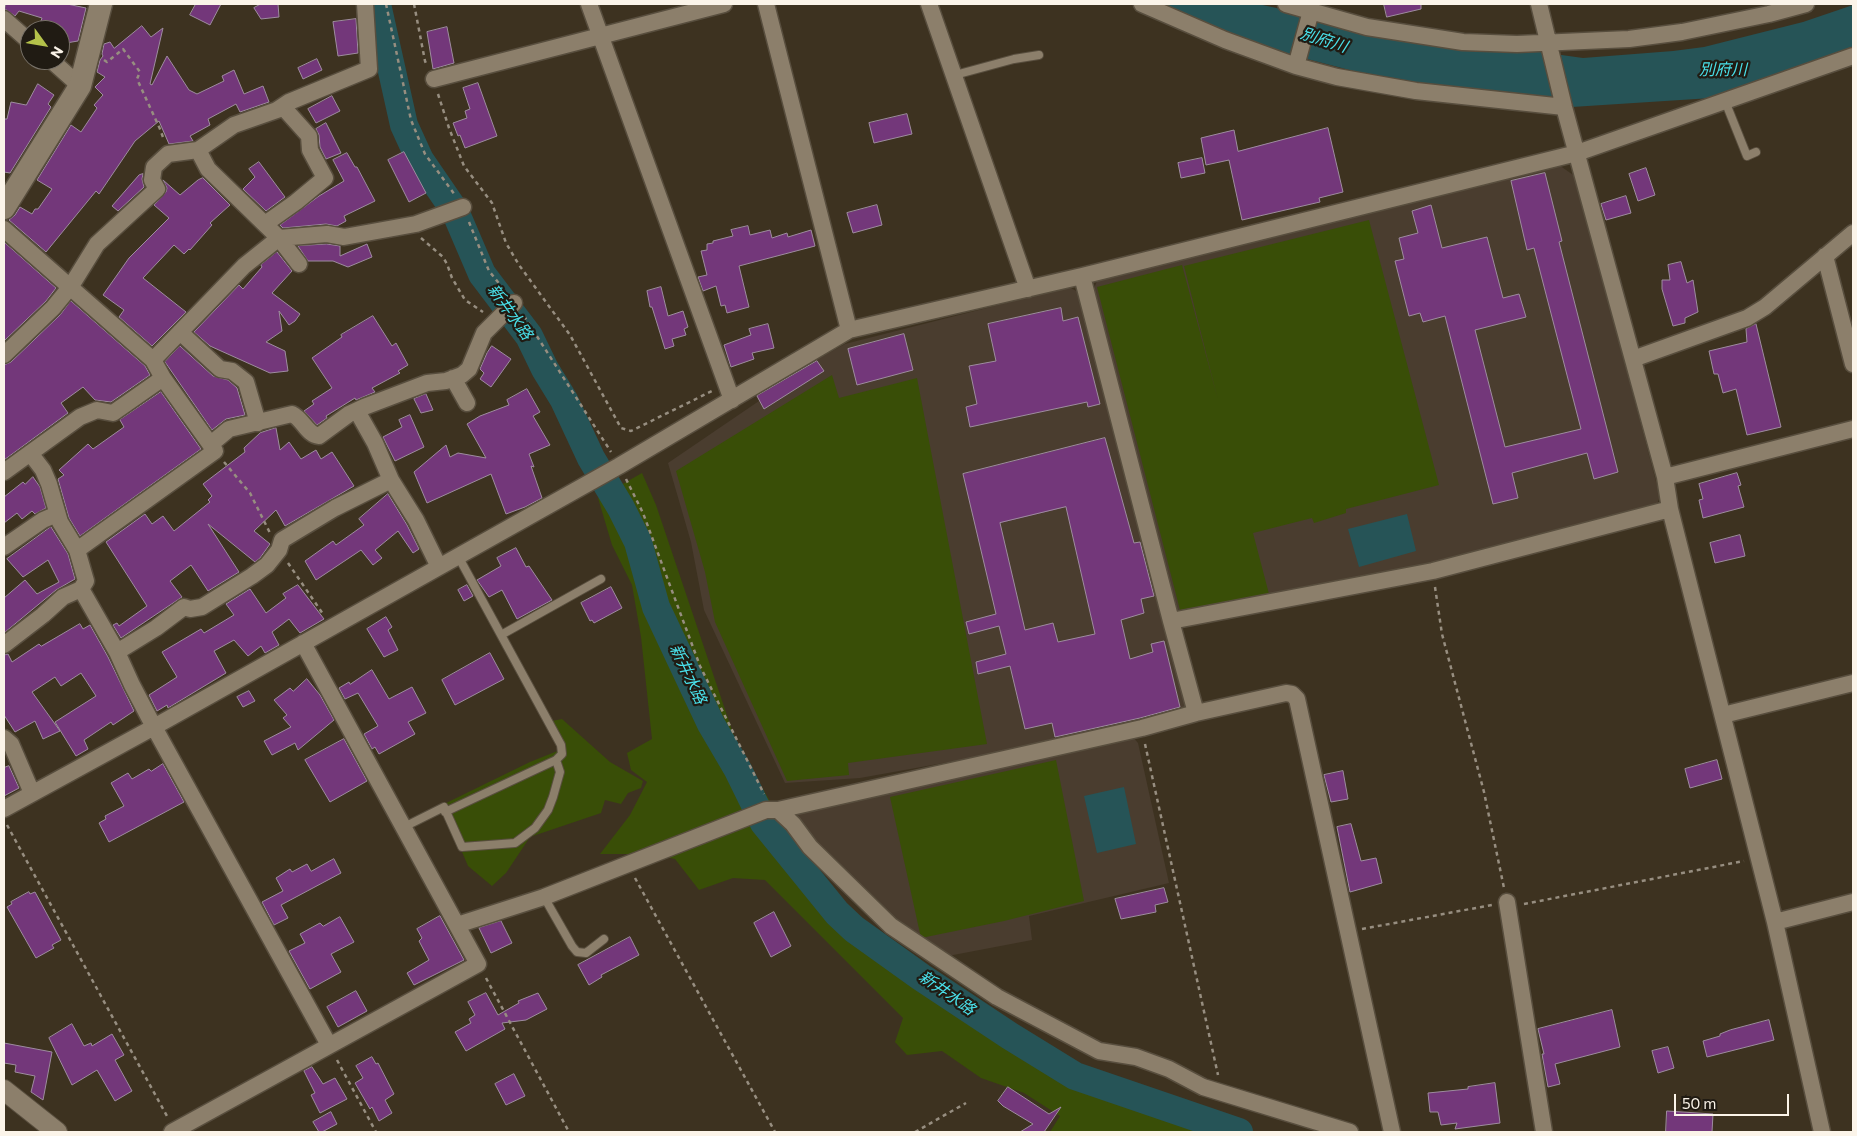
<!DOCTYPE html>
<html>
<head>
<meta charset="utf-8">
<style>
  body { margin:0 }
  #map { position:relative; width:1857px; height:1136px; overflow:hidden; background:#3d3220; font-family:Commissioner,sans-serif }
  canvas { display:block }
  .frame { position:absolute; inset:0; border:5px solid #fbf4e9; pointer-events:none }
  .north { position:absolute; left:20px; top:20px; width:50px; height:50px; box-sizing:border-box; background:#201b13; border:1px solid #787269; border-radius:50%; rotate:122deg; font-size:14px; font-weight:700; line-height:20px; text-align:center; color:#fbf4e9 }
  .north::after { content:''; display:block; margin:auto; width:18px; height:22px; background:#b4c24a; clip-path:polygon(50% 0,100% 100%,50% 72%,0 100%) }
  .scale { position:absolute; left:1674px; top:1094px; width:115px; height:22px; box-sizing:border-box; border:2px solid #fbf4e9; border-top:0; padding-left:6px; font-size:15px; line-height:18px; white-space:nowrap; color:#fbf4e9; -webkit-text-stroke:4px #201b13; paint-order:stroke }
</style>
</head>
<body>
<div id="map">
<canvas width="1857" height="1136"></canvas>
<div class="frame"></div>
<div class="north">N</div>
<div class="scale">50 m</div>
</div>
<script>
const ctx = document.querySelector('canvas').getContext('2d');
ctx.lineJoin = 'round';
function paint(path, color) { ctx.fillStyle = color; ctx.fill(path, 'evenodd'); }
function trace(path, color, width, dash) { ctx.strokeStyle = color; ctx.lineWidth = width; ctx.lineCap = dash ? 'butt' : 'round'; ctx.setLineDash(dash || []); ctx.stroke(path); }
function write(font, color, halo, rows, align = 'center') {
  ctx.font = font + ' Commissioner,"Noto Sans JP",sans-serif'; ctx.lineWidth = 4.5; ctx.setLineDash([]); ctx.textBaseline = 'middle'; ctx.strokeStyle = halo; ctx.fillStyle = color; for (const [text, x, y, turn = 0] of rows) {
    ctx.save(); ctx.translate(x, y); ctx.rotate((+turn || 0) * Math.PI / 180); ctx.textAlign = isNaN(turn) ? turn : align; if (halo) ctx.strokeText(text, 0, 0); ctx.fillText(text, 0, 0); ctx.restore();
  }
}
paint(new Path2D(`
  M1559,165L1576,177L1660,497L1655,508L1436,564L1183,613L1176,610L1093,291L1097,281Z
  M1069,287L1080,293L1187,709L1184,713L994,754L860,778L785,783L704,610L691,542L668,463L759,401L755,393L845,344Z
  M1131,735L1138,743L1169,883L1029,916L1032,940L948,956L893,921L816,846L797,817L799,810Z`), '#4a3d2f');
paint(new Path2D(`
  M1369,220L1439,485L1346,509V513L1314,523L1312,518L1253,533L1269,594L1180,610L1097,287L1182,265L1218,400L1184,266Z
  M832,375L839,398L917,378L987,744L848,763L849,775L787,781L715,622L705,572L676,471Z
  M642,473L656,505L737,745L791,837L845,904L922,977L970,1008L1032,1037L1111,1084L1190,1110L1240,1132H1050L1060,1116L1024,1093L981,1078L942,1051L907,1055L895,1042L903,1018L765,880L733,878L699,890L675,859L652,854H600L630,815L647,782L631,770L627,753L652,739L641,637L632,585L612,545L598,498Z
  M562,719L610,762L643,781L641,788L628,793L621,804L605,800L601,813L530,837L506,873L492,886L468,866L442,805L530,762L565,748L552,721Z
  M1056,760L1084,901L1004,921L921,938L890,797Z`), '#394e07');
paint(new Path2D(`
  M1153,4H1258L1460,48L1540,52L1583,58L1673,51L1704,47L1803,22L1853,5V53L1727,97L1572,107L1388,80L1257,46Z
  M1407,514L1416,551L1359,567L1348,529Z
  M1124,787L1136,844L1097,853L1084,796Z`), '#265457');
trace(new Path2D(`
  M377,4L404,125L420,160L455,211L482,274L529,336L545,369L564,400L591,458L621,508L638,542L656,607L711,724L738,770L764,823L837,913L854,929L921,977L1010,1036L1075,1076L1239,1132`), '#265457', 28);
const building = new Path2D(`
  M6,4H67L86,8L78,41L60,44V30H38L42,18L19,11L15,16L5,9Z
  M196,4H221L210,25L190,15Z
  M261,4H278L279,17L261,19L254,8Z
  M1384,4H1421V9L1387,17Z
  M356,19L358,53L338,56L333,22Z
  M142,26L151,37L163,28L150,84L152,85L167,56L189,90L197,94L224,81L222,76L234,70L244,94L263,86L269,102L240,112L236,104L208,119L210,125L190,136L193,141L169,144L159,121L135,141L99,194L96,191L46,252L9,220L15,215L20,207L32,214L35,209H38L52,189L37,180L71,125L81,132L97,108L94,105L103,95L95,87L105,77L97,72L100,60L103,56L102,54L104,44L110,42L114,48Z
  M447,27L454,63L433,69L427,32Z
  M317,59L322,70L303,79L298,68Z
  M478,83L497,136L465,148L460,135L458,136L453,123L467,118L465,111L470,109L463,88Z
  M38,84L54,95L48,104L51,107L10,173L4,172V119H7L11,102L26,105Z
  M332,96L340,111L316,123L308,109Z
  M907,114L912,134L874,143L869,123Z
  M326,123L341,153L326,159L320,147L319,135L316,129Z
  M1328,128L1343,192L1319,198L1320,202L1242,220L1229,160L1206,165L1201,138L1234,130L1238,151Z
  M404,152L426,193L409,202L388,160Z
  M347,153L355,167H357L375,201L344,216L346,221L337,226L326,224L283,228L280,225L319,196L344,181L333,160Z
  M1202,158L1205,173L1181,178L1178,163Z
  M259,162L285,197L266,211L243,189L255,177L249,169Z
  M1646,168L1655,195L1638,201L1629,174Z
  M1545,173L1562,241L1559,242L1618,472L1594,479L1587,453L1512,473L1518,498L1493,504L1445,316L1423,322L1420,313L1409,316L1395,261L1404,259L1399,238L1418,233L1412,211L1431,205L1442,248L1487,237L1503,298L1519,294L1526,317L1475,330L1505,447L1581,429L1534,248L1527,250L1511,181Z
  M143,174L142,179L144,187L118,211L112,206L139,175Z
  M203,178L230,205L210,223L212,225L190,250L189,249L184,254L174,245L143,278L186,312L152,346L119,317L124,310L103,295L129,258L169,218L154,205L166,192L167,188L163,180L180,195L198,180Z
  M1626,196L1631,213L1606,220L1601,204Z
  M877,205L882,225L853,233L847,213Z
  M748,226L750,235L770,230L772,238L787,233L788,237L811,230L815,246L739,266L749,307L727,313L725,305L721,306L716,286L703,291L698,277L707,275L701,251L707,250V244L713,243V241L733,236L731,230Z
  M4,242L56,288L46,301L4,341Z
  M327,244L340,246V256L367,244L372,257L348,267L333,261H308L298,246Z
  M277,252L292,271L272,293L300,314L295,321L289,325L279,311L282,331L266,342L285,351L288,371L270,373L210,346L194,332L239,285L243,289L262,267L261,265Z
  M1681,262L1687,283L1693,280L1698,312L1685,318V323L1673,326L1662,289V280H1670L1668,265Z
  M661,287L668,316L683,311L688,327L684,329L686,335L672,339L674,346L665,349L652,307H650L647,291Z
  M71,301L145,366L150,375L111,402L95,400L83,387L61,403L68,413L4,460V365L11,362L60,315Z
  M1061,308L1063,321L1078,317L1100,404L1088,407L1087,402L970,427L966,407L977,404L969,366L996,361L988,324Z
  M373,316L392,346L396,343L408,365L398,371L400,373L372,388L375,392L356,400L355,398L326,416L327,418L317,425L304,411L314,404L312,401L332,388L312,358L342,337L341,335Z
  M768,324L774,348L752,353L754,359L731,367L724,345L751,335L749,329Z
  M1756,324L1781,427L1747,435L1736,389L1723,393L1718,374H1714L1709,351L1747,342L1746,329Z
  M904,334L913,370L857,385L848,349Z
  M180,346L213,376L228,380L237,388L245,415L226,419L212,430L165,362Z
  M492,346L511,359L491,387L480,379L484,373L480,369L487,353Z
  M817,361L824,371L764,409L757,396Z
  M527,389L540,412L533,416L550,445L529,454L534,467L531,466L542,498L525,507L506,514L491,474L427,503L414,472L446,445L450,457L458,453L486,458L467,424L480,416L509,405L507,400Z
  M161,392L201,449L80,536L69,518L58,479L64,475L59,470L88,444L93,449L124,427L120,420Z
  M426,394L433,410L421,413L414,399Z
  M410,415L424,447L395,461L383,437L402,427L399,420Z
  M276,428L280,450L289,442L301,459L316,450L321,459L332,452L354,486L285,526L276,510L254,531L270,544L260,558L255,562L208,524L239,572L208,591L191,565L170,581L182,597L121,638L113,625L117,623L119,626L147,606L106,542L145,514L152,524L163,516L174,531L210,502L208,500L212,496L203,484L245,452L244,448L260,433Z
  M1105,438L1134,543L1140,542L1154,596L1141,599L1144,613L1121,620L1130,659L1153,652L1151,644L1164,641L1180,707L1140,718L1055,737L1052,723L1025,729L1010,666L978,674L976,662L1006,654L999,626L969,634L966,622L996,614L963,474ZM1066,507L1095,634L1058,642L1053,623L1025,630L1000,523Z
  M1737,473L1741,485L1738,486L1744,507L1703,518L1699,500L1703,499L1699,484Z
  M33,477L40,487L46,508L35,514L32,511L22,519L17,513L4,523V497L23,482L25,484Z
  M388,494L407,525L419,549L413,553L398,531L375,550L382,558L373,565L361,550L316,580L305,561L333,541L336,545L364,525L359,519Z
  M51,527L68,554L75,579L56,590L4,633V598L25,580L37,594L59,582L48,560L23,577L7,559Z
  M1740,535L1745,556L1715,563L1710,543Z
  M516,548L526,567L529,566L552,600L517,619L502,590L489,597L477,580L501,566L497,558Z
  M298,585L324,619L300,633L289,619L272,632L279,645L265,653L261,646L248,656L234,640L214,651L226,673L168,708L167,705L157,711L149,695L177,677L162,652L201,629L204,633L234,615L226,604L250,589L266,613L286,598L283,594Z
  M467,585L473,596L464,601L458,590Z
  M611,587L622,608L594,623L592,620L590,621L581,603Z
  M386,617L392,627L388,630L398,650L384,657L367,629Z
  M80,624L83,629L90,625L108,657L134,711L113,725L111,722L84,740L88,749L76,756L55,722L96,696L81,673L61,686L55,677L32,692L60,731L43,739L35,721L15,732L4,715V655L8,654L12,662L39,644L41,646Z
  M490,653L504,679L455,705L442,680Z
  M372,670L389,699L412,687L426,713L408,722L415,734L379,754L375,747L372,749L364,734L378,726L358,693L345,699L339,688L349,682L350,684Z
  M307,679L320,695L334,720L298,750L295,743L272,755L264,741L291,727L283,718L287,715L274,700L290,688L293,691Z
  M249,691L255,701L243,707L237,697Z
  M344,739L367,781L330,802L305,760Z
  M1717,760L1722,779L1690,788L1685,769Z
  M163,764L184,802L109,842L99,823L106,819L105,816L124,806L111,783L128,773L132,779L149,769L151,771Z
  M9,766L19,788L4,796V768Z
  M1343,771L1348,799L1331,802L1324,775Z
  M1351,824L1361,861L1376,858L1382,883L1350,892L1337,827Z
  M334,859L341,873L281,905L288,918L274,925L262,902L283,891L276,878L290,869L292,872L307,864L311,871Z
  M1164,888L1168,902L1155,905L1156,912L1121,919L1115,899Z
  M29,892L30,894L35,892L61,940L52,945L54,948L36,958L7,907L12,904L11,902Z
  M774,912L791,946L771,957L754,923Z
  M440,916L464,960L414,985L407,973L429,960L419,941L422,938L417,929Z
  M340,917L354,942L331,954L341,972L310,989L289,951L305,943L300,934L320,923L323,926Z
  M501,921L512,943L491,953L479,928Z
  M630,937L639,955L601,975L602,977L589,985L578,965Z
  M356,991L367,1011L338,1027L327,1007Z
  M486,993L498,1015L519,1003L518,1001L538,993L547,1009L526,1020L502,1023L505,1029L466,1051L455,1032L471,1023L469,1019L475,1015L468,1002Z
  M1612,1010L1620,1047L1555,1064L1560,1084L1548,1087L1542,1054H1544L1538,1029Z
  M1769,1020L1774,1040L1707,1057L1703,1041L1720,1036V1034L1730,1030Z
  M72,1024L84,1046L91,1043L92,1046L112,1034L124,1055L115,1060L132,1091L115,1101L97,1070L72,1085L49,1038Z
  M4,1043L52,1052L43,1100L31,1092L35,1076L15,1072L16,1065L4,1063Z
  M1668,1047L1674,1068L1658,1073L1652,1051Z
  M372,1057L376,1064L378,1063L394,1094L385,1100L392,1113L379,1121L372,1107L370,1109L355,1083L363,1078L356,1066Z
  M312,1067L323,1084L335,1078L347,1099L320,1113L311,1095L315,1093L304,1071Z
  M514,1074L525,1096L506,1105L495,1084Z
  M1495,1083L1500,1123L1455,1129L1457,1123L1441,1125L1438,1112H1430L1428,1093L1468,1089V1087Z
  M1008,1087L1049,1114L1061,1107L1044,1132H1020L1033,1124L1003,1106L998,1101Z
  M1667,1111L1713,1114L1712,1132H1666Z
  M331,1112L337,1124L322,1132H319L313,1122Z`);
paint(building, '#73377a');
trace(building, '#9e8c9f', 1);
const service = new Path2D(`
  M955,75L1014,59L1039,55
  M1725,101L1747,156L1756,152
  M501,635L601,579
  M445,812L556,760L562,754L561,745L458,556
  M404,827L444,807L462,847L515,843L535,828L548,810L553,797L560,772L556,760
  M544,897L572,946L577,952L586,953L604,939`);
const minor = new Path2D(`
  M589,4L732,400
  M766,4L849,330
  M929,4L1028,289
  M1142,4L1225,40L1296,66L1337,77L1416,91L1564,107
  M1286,4L1367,27L1463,42L1517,44L1629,39L1682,32L1769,14L1806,4
  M1539,4L1564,107L1665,477L1670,509L1775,922L1822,1132
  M4,19L30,42
  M51,60L80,86
  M1296,66L1311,11
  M434,79L724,4
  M198,150L208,169L279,238L299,264
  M265,224L296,202L325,178L310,150L309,136L283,107
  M4,229L153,360L163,378L215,451L77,550L86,581L81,589L63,597L43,615L4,645
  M1825,256L1853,364
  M1082,276L1171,621L1196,713
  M180,332L220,369L232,371L246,382L258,423
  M4,355L53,308L71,286L97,244L157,189L152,180L154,167L168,154L198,150L234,125L277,110L289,102L369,69L365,4
  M1633,359L1747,318L1765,307L1853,233
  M153,360L244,266L279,238L327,234L344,237L416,224L463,207
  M453,378L467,403
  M357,411L375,443L391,480L416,520L439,567
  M211,444L229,429L292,414C303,419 307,435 319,436L349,414L364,407L427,383L446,381L462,375L469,369L484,333L514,303
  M30,453L43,470L49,484L60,522L77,550
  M4,472L80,417L97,410L113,413L163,378
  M1665,477L1853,429
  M4,547L43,520L57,514
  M81,589L117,652L132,685L154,727L329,1045
  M1171,621L1433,571L1670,509
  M117,652L156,628L184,607L190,609L202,607L252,576L267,565L279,550L282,540L335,508L391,480
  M1723,715L1853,683
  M4,738L11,744L32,793
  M4,809L154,727L619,466L849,330L1082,276L1577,153L1853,56
  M778,810L793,824L810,847L891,926L997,997L1099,1051L1136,1057L1169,1069L1203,1087L1350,1132
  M1507,902L1544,1132
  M1775,922L1853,902
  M457,925L544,897L766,810H778L1142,728L1196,713L1286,693L1292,694L1297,699L1392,1132
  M172,1132L478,964L303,643`);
const tertiary = new Path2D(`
  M4,1090L57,1132`);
const secondary = new Path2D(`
  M4,208L80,86L101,4`);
trace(service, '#584e3e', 10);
trace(minor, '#584e3e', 19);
trace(tertiary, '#584e3e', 22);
trace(secondary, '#584e3e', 25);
trace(new Path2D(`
  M386,4L411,120L425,154L455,195
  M414,4L425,61L427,66
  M104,60L107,62L123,49L140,72L137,79L160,129L164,140
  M438,94L449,128L464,166L492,203L506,243L519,265L570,335L621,428L631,431L712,391
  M469,222L489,271L506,292
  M421,238L443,257L447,264L452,278L465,300L483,312
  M524,316L611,452
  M224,462L250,493L270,533
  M626,479L643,513L700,666L764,794
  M288,563L323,614
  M1435,587L1442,634L1484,792L1504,888
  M1145,744L1218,1075
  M7,825L168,1118
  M635,878L775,1132
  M1524,904L1744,861
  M1362,929L1492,905
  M486,978L569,1132
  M337,1060L376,1132
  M915,1132L966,1103`), '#978e80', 2.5, [4, 4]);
trace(service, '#8c7f6b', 8);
trace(minor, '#8c7f6b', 16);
trace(tertiary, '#8c7f6b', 20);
trace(secondary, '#8c7f6b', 22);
write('italic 16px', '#49e0ea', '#201b13', [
  ["別府川",1324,40,18],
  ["別府川",1723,70],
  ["新井水路",510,312,54],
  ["新井水路",688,674,65],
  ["新井水路",947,993,35]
]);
</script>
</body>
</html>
